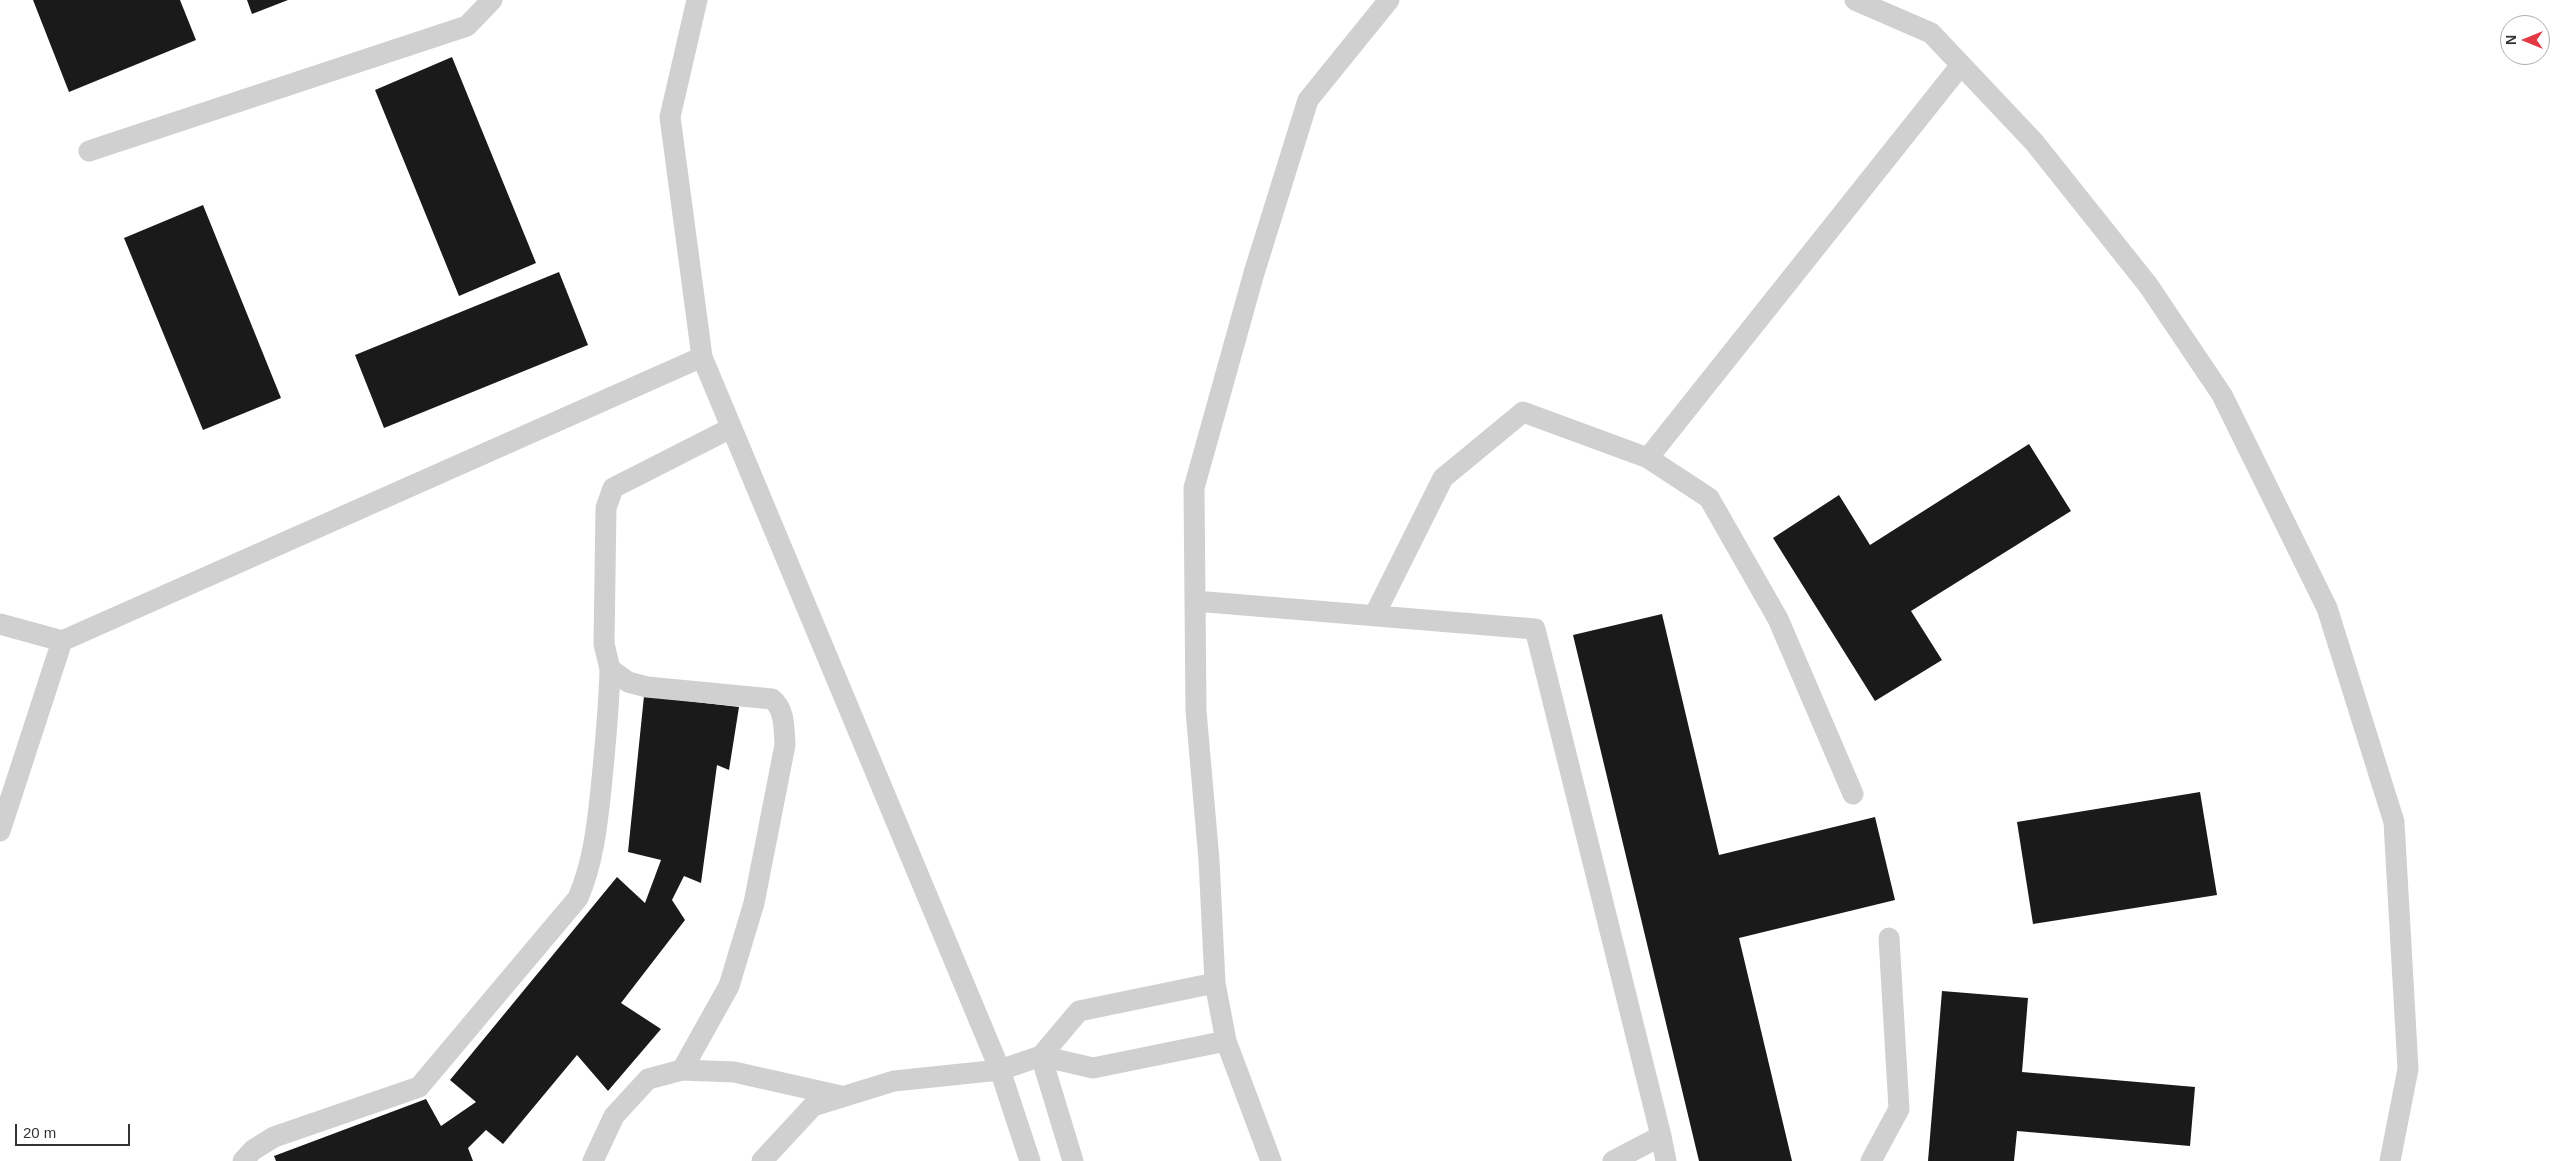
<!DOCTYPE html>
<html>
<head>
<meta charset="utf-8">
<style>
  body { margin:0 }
  #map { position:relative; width:2565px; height:1161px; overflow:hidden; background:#fff; font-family:Arial,sans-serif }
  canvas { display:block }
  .north { position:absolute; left:2500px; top:15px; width:50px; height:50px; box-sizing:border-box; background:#fff; border:1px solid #adadad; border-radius:50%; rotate:270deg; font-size:14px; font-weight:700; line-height:20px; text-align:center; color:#333 }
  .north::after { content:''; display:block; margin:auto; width:18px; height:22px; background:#e63946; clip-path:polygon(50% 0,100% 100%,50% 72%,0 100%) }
  .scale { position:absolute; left:15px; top:1124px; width:115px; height:22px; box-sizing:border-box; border:2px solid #333; border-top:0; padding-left:6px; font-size:15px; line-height:18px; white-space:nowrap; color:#333; -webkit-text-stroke:4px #fff; paint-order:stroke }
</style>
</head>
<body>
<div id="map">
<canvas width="2565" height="1161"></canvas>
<div class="north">N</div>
<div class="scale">20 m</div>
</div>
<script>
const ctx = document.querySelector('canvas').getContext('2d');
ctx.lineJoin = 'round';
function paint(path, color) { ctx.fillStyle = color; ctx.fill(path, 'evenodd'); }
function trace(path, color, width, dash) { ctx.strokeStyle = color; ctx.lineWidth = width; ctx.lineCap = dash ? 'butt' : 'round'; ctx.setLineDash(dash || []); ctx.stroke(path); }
paint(new Path2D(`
  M33,0H180L196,40L69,92Z
  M247,0H288L252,14Z
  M452,57L536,263L459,296L375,90Z
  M203,205L281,398L203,430L124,238Z
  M559,272L588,345L384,428L355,355Z
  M2029,444L2071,511L1911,611L1942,660L1875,701L1773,538L1839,495L1870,545Z
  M1662,614L1719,855L1875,817L1895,900L1739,938L1792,1161H1699L1573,635Z
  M644,696L739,707L729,770L717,765L701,883L684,876L672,900L685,920L621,1003L661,1029L608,1091L577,1055L503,1144L486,1130L468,1148L473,1161H276L274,1156L426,1099L441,1126L476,1102L450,1080L617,877L645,903L661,860L628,852Z
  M2200,792L2217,895L2033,924L2017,822Z
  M1942,991L2028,998L2022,1072L2195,1087L2190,1146L2017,1131L2014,1161H1928Z`), '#1a1a1a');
trace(new Path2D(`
  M697,0L670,117L702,357L1000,1070L1030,1161
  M1855,0L1931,33L2034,142L2148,285L2222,395L2327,608L2394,822L2408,1069L2390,1161
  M89,151L467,26L492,0
  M1648,458L1961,65
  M1195,601L1535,629L1661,1136L1613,1161
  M1374,616L1443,478L1523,412L1648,458L1709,498L1778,619L1853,794
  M0,624L62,641L0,831
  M62,641L702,357
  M1215,983L1079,1011L1041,1056L1093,1068L1226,1041
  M682,1070L729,986L754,903L785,745C784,729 785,709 772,699L647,687L628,682L610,669L604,644L606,508L613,488L731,428
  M1661,1136L1666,1161
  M243,1161L253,1150L274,1137L419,1087L578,898C593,863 597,827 601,789C605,749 609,710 610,669
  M593,1161L614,1116L648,1079L682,1070L734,1072L841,1096
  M762,1161L813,1106L894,1081L1000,1070L1041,1056L1073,1161
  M1271,1161L1226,1041L1215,983L1209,860L1196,711L1194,488L1254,273L1308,100L1389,0
  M1871,1161L1899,1109L1889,938`), '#d0d0d0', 21);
</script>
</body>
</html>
